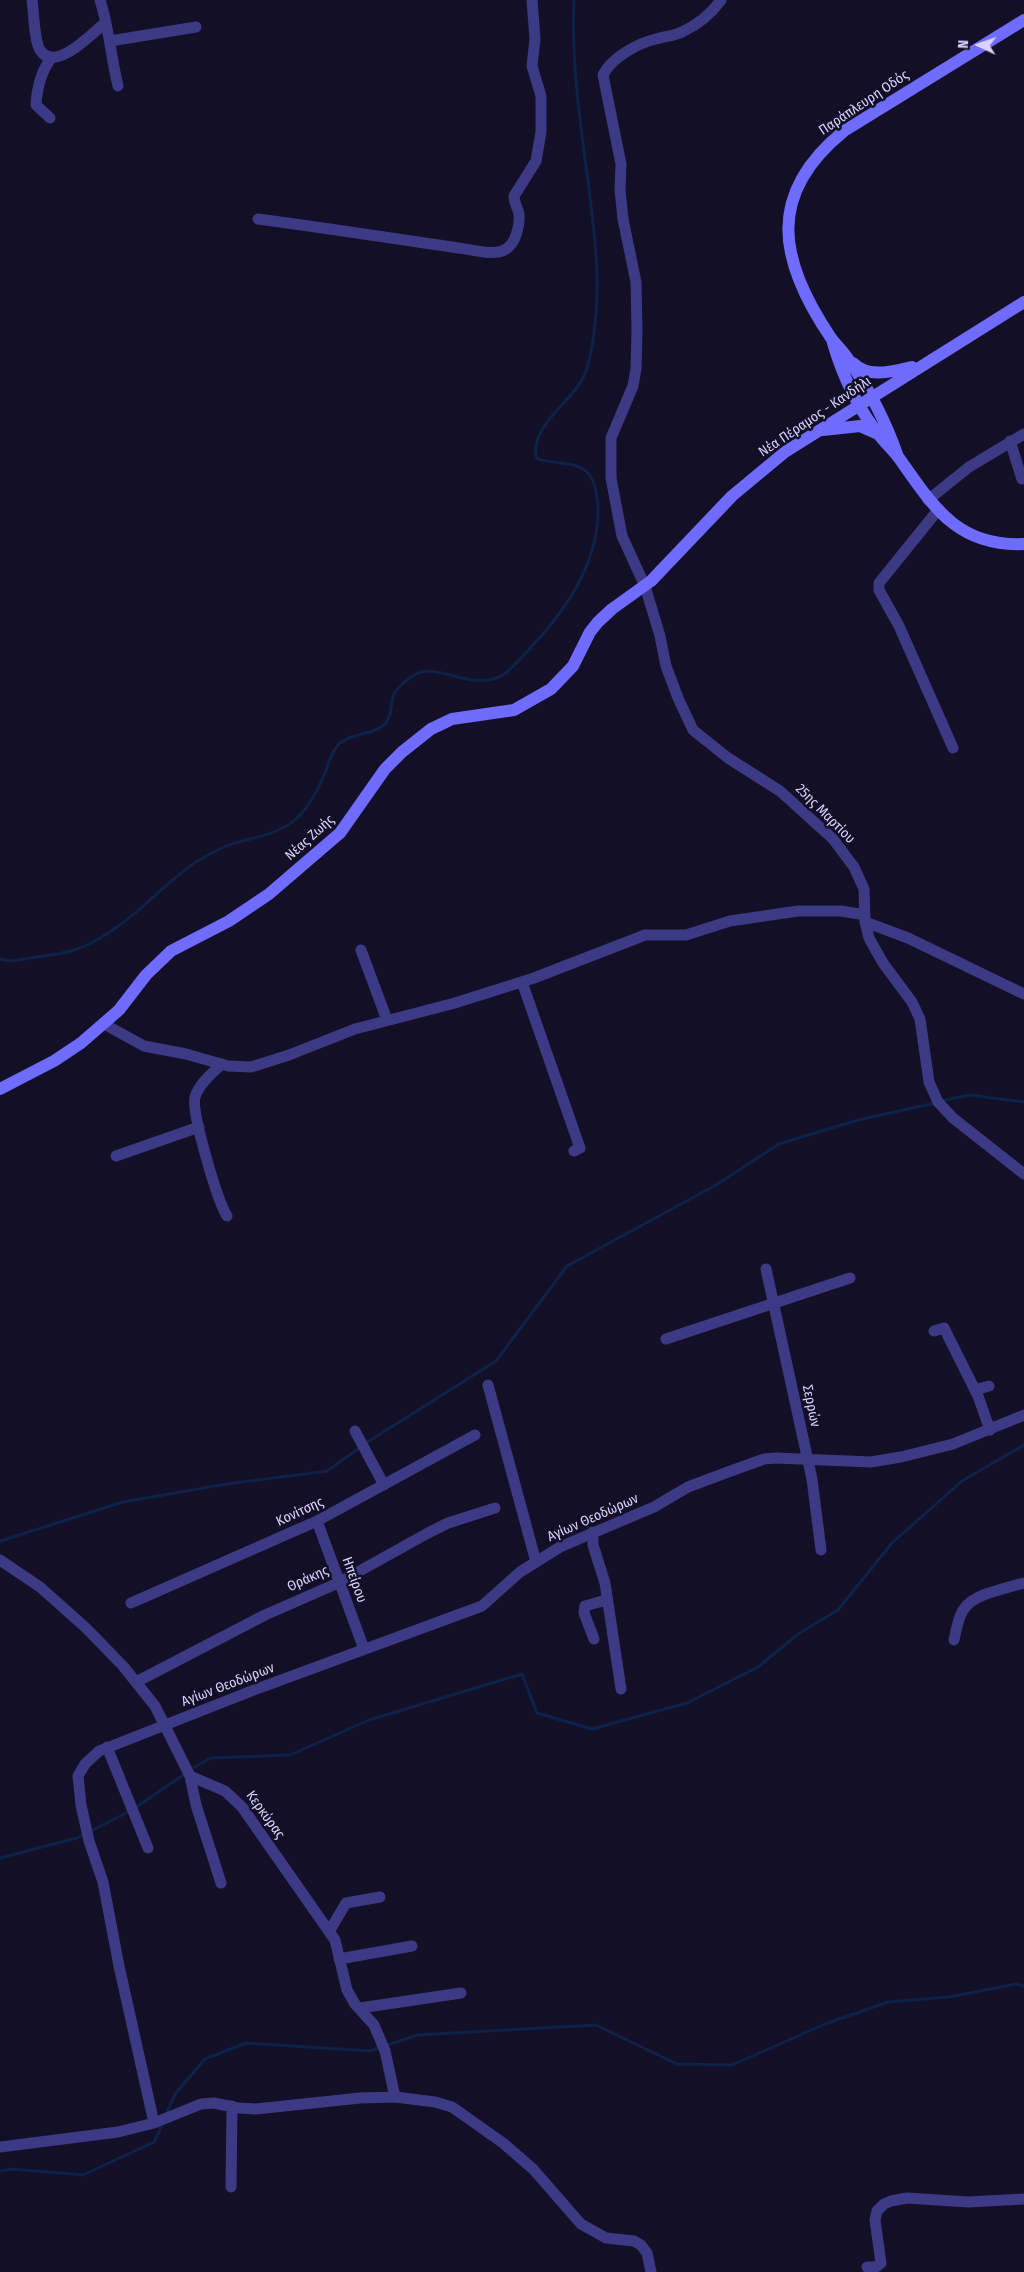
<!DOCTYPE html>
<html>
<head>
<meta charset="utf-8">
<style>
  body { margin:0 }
  #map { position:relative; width:1024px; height:2272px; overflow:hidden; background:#130f26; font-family:"Fira Sans Condensed",sans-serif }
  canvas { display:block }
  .north { position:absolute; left:954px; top:20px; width:50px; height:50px; -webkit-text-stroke:4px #130f26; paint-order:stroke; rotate:273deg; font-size:14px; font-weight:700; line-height:20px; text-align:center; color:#d9d4ff }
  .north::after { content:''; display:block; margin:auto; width:18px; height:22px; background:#d9d4ff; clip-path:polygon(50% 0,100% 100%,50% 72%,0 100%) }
</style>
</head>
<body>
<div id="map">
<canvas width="1024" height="2272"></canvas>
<div class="north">N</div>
</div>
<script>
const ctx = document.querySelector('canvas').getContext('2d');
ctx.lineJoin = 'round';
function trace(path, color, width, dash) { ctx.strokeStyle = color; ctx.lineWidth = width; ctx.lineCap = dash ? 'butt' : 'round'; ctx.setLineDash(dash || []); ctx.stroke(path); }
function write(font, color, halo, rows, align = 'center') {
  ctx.font = font + ' "Fira Sans Condensed",sans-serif'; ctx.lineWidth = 5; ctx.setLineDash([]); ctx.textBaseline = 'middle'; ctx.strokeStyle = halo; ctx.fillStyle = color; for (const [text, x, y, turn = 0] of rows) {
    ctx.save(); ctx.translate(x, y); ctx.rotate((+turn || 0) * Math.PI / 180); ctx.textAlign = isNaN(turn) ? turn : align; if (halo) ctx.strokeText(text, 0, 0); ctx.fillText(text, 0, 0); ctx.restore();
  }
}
trace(new Path2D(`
  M0,959C11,963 24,959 36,957C49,955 64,954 77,949C103,940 129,919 149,901C165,887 181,871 199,860C207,856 215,851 224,847C247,838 277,836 296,819C310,806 318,790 325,773C329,763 331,752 339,744C352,732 372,736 385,724C393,715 390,703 394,694C398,686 407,680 414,675C439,661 471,693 503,675C510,671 517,662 523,656C562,615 599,567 598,508C597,497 596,482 588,473C576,460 552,465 536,458C531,423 571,404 584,376C592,357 594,333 596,313C600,273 593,221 588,181C580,121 571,60 574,0
  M941,1101L969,1095L1024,1102
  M366,1443L496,1361L567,1266L716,1185L779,1144L858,1120L935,1103
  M0,1541L123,1502L227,1484L327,1471L361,1447
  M191,1769L211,1758L290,1755L369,1720L522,1674L537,1713L592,1729L687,1703L758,1667L798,1634L838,1610L892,1543L962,1481L1024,1445
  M135,1808L186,1773
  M0,1858L77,1838L130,1811
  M166,2115L175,2094L205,2059L246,2043L370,2051L417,2035L596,2025L677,2064L732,2065L825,2024L888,2002L949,1997L1016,1984L1024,1986
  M0,2171L12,2169L83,2175L154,2142L163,2123`), '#0c2248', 3);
trace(new Path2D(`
  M32,0C34,12 34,41 40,50C55,74 93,32 105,23
  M100,0C109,28 111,57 118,86
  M721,0C711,14 697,25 682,32C674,36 665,36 656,39C638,43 611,58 603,75L621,164L620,190L623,219L636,282L637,330L636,369L633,386L611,438V478L622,536L645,586L660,636L666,666L678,698L693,730L728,758L780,791L833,839L854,867L864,889L865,922L869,938L883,963L912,1002L920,1019L929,1082L938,1102L953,1118L1024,1174
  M110,41L196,27
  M50,118L36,105C37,87 41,71 52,57
  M258,219C325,228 391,238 458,248C471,249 495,257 506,249C516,243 520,225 519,214C518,208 514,203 514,196L536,161L541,132V96L532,66L535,39L532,0
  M1010,441L1022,479
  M928,500L969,467L1024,434
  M938,510L879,583V590L899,626L953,748
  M865,922L908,938L1024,994
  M361,950L387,1020
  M522,982L580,1148L574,1151
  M104,1024L144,1046L186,1054L228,1066L251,1067L289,1055L355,1029L455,1003L534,978L645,935H686L730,921L798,911H841L865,915
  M222,1064C212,1073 199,1084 195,1097C191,1113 218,1202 227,1216
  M116,1156L199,1127
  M766,1269L812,1479L821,1550
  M934,1331L944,1328L978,1396L990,1430
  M666,1339L850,1278
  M488,1385L536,1562
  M975,1390L989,1386
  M355,1431L384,1485
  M317,1521L364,1649
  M593,1532V1545L605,1583L621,1689
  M0,1560L40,1587L86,1628L123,1666L155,1706L190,1776L225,1791L242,1807L335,1940L347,1990L355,2004L374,2025L385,2051L395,2097
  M131,1603L317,1521L475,1435
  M594,1639L584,1613L585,1606L606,1600
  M954,1640C959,1615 961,1603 986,1594C998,1590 1011,1586 1024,1583
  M136,1682L265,1615L338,1583L428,1533L448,1523L495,1508
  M107,1747L148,1848
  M190,1776L196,1805L221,1883
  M330,1930L346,1903L380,1897
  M339,1959L412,1946
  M360,2008L461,1993
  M154,2123L119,1966L103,1882L89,1841L81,1805L78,1776L85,1764L99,1751L254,1690L482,1606L520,1572L560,1547L654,1507L688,1487L728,1472L764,1459L776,1458L871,1462L901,1457L953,1444L1024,1415
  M0,2147L118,2132L154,2123L201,2104L214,2103L238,2108L256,2109L360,2098L395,2097L435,2102L452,2107L503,2143L533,2169L581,2224L606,2238L634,2241L641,2245L647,2253L651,2272
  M231,2187L232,2106
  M867,2267H876L881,2263L875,2220L877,2211L884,2204L891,2201L907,2198L968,2202L1024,2199`), '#3d3a85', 11);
trace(new Path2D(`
  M833,343C843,377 857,407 879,435C885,443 893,450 899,458C933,506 957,547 1024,544
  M853,363C869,379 893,371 912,367
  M823,430L860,426L878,434
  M898,457C886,422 869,389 848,359C843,351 836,345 831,338C779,261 765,195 844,131L1024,20
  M0,1089L54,1061L81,1043L119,1010L146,975L171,951L229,921L269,894L340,833L385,769L402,752L431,729L452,719L514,710L551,689L573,666L590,632L598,622L612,609L651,581L732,496L785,452L1024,302`), '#6f6bff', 12);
write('14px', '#d9d4ff', '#130f26', [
  ["Παράπλευρη Οδός",864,103,-34],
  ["Νέα Πέραμος - Κανδήλι",815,417,-34],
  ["25ης Μαρτίου",825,814,45],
  ["Νέας Ζωής",310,838,-42],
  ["Σερρών",811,1406,78],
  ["Κονίτσης",300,1512,-25],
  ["Αγίων Θεοδώρων",593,1518,-24],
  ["Θράκης",308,1579,-24],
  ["Ηπείρου",354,1580,70],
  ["Αγίων Θεοδώρων",228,1685,-21],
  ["Κερκύρας",265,1815,54]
]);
</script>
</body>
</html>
